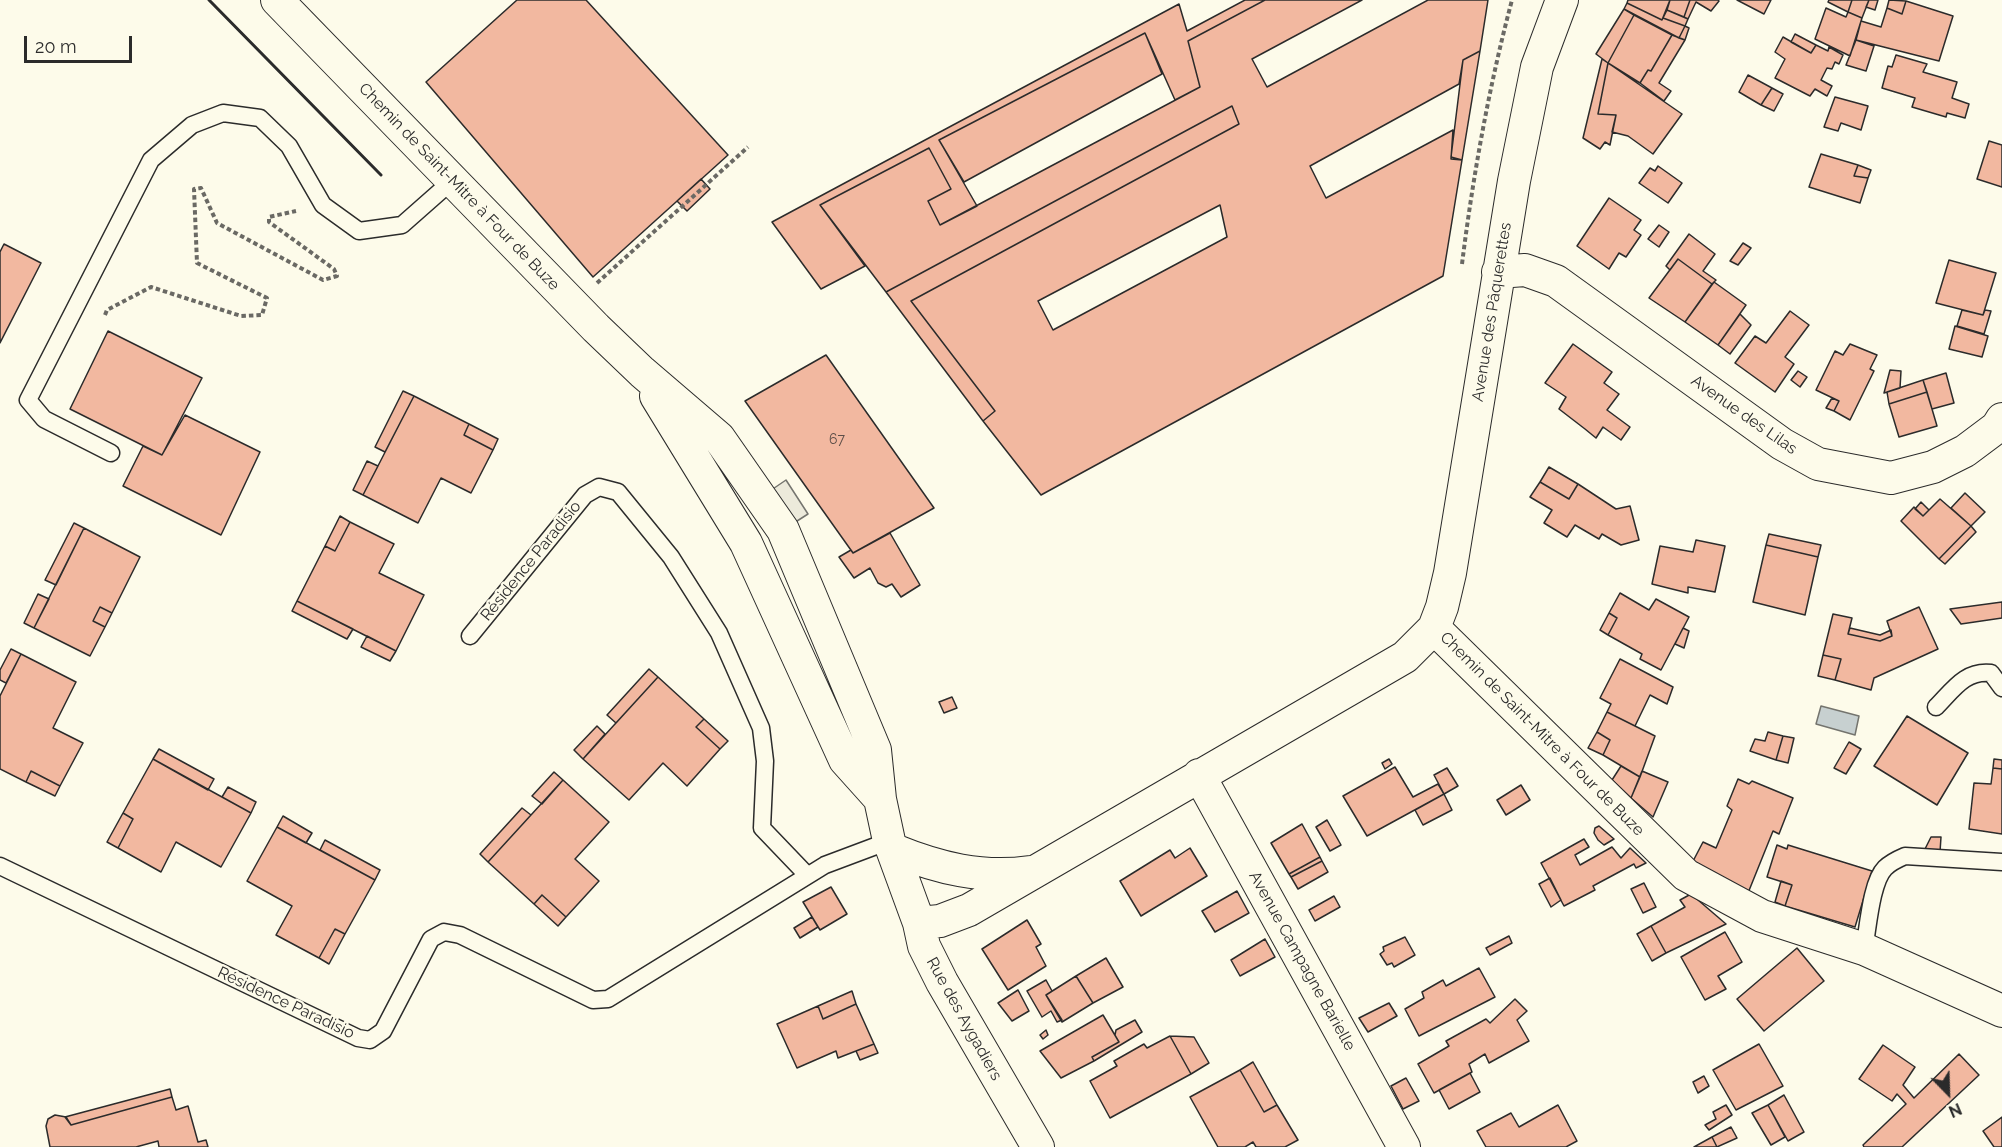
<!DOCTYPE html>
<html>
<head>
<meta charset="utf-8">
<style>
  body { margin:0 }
  #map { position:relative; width:2002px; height:1147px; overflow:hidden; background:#fdfbea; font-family:Raleway,sans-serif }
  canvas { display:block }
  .north { position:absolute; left:1918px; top:1063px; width:60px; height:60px; -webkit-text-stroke:4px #fdfbea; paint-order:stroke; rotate:157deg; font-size:16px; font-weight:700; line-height:24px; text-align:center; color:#2b2b2b }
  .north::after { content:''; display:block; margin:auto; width:21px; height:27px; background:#2b2b2b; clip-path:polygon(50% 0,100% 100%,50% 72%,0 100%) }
  .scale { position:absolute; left:24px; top:36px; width:108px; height:27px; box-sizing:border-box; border:3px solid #2b2b2b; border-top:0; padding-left:8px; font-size:18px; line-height:21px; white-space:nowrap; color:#2b2b2b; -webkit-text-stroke:4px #fdfbea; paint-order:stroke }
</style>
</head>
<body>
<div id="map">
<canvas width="2002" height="1147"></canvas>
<div class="north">N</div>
<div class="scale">20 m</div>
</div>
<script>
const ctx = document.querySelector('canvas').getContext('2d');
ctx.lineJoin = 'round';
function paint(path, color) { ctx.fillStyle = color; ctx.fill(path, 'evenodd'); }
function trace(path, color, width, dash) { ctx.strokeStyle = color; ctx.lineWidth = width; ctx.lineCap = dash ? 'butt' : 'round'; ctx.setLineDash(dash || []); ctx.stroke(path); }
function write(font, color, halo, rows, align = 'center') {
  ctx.font = font + ' Raleway,sans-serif'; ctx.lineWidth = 4.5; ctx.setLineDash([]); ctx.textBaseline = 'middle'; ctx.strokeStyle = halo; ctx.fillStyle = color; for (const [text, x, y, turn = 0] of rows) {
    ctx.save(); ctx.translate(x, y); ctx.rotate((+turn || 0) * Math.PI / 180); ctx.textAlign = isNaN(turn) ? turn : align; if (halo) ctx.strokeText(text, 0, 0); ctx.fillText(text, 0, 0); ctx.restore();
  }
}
const parking = new Path2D(`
  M786,480L808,514L783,530L761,497Z`);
paint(parking, '#eceadb');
trace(parking, '#74746e', 1.5);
const water = new Path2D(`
  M1821,706L1859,716L1855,735L1816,724Z`);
paint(water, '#c7d0d0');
trace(water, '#74746e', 1.5);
const building = new Path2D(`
  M517,0H586L728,155L593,277L426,82Z
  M1245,0H1265L1188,41L1200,87L1175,100L1145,33L939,140L977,206L940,225L928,201L951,189L929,148L820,205L865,266L821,289L772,222L1179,4L1187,31Z
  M1265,0H1362L1252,59L1267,87L1428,0H1488L1480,51L1463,60L1459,84L1310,166L1326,198L1453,130L1451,159L1462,160L1443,276L1041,495L983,421L995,411L911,301L1239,124L1232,106L886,292L820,205L929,148L951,189L928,201L940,225L1200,87L1188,41ZM1220,205L1227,237L1053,330L1038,301Z
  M1628,0H1670L1662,20L1627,3Z
  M1670,0H1690L1684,17L1667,10Z
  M1690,0H1718L1719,1L1711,11L1696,2L1688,19L1684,17Z
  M1737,0H1771L1764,14Z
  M1829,0H1852L1848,12L1828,2Z
  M1852,0H1869L1862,18L1848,12Z
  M1869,0H1878L1875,10L1866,7Z
  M1889,0L1906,1L1902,14L1887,8Z
  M1906,1L1953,16L1939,61L1856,40L1861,21L1881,27L1887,8L1902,14Z
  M1627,3L1662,20L1663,18L1685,26L1679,38L1624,9Z
  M1826,8L1846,17L1848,12L1862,18L1850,56L1815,39Z
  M1624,9L1634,15L1608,63L1596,54Z
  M1667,10L1688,19L1685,26L1663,18Z
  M1634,15L1672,35L1651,71L1648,70L1640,83L1608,63Z
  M1685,26L1689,28L1685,40L1679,38Z
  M1145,33L1162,74L964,182L939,140Z
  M1795,34L1816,45L1811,53L1791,42Z
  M1672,35L1685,40L1659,83L1671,91L1664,101L1640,83L1648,70L1651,71Z
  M1783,37L1811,53L1816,45L1828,51L1829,47L1843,55L1839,64L1835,62L1832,69L1827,68L1821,80L1832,86L1827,96L1815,89L1810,96L1775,78L1785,59L1775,52Z
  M1856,40L1874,46L1866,71L1846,65Z
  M1480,51L1462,160L1451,157L1463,60Z
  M1896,55L1927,64L1923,72L1957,82L1952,98L1969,104L1965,118L1947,113L1946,117L1912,107L1915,98L1882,88L1888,66L1892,67Z
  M1602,59L1608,63L1598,114L1616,115L1610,145L1605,142L1600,149L1583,138Z
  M1608,63L1682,114L1653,154L1628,136L1612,132L1616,115L1598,114Z
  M1748,75L1772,88L1761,105L1739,92Z
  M1772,88L1783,94L1774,111L1761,105Z
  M1835,97L1868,106L1861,130L1841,123L1838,131L1824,127Z
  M1232,106L1239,124L911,301L995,411L983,421L886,292Z
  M1989,141L2002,145V187L1977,179Z
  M1821,154L1858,165L1854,176L1868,178L1860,203L1809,187Z
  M1858,165L1871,170L1868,178L1854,176Z
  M1658,166L1682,183L1668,203L1639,183L1650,168L1655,171Z
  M701,179L710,189L687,211L677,201Z
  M1609,198L1641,220L1634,230L1641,235L1626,257L1619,253L1609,269L1577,246Z
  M1659,225L1669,232L1659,247L1648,239Z
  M1689,234L1715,254L1703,271L1716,280L1712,284L1678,259L1670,270L1666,266Z
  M1743,243L1751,248L1738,265L1730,261Z
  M4,244L41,263L0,343V252Z
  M1678,259L1712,284L1685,322L1649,298Z
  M1949,260L1996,273L1983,315L1936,303Z
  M1714,282L1746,305L1718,345L1685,322Z
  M1962,310L1983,315L1985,310L1991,311L1984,334L1957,326Z
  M1790,311L1809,325L1785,357L1794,364L1775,392L1735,363L1755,336L1766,343Z
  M1740,314L1751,325L1730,354L1718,345Z
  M1955,326L1988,336L1982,357L1949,349Z
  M108,331L202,378L162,455L70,409Z
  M1573,344L1612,372L1604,383L1619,394L1607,410L1630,427L1621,440L1603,427L1596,438L1585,429L1559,409L1566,397L1545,383Z
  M1850,344L1877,355L1870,369L1874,371L1850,420L1834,411L1839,401L1816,390L1835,351L1843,355Z
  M826,355L934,508L853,553L745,401Z
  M1890,370L1901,371L1900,388L1884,393Z
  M1798,371L1807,377L1800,387L1791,380Z
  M1946,373L1954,403L1932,409L1923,380Z
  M1923,380L1927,392L1889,404L1887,392Z
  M403,391L414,396L385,452L375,447Z
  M1927,392L1937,426L1899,437L1889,404Z
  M414,396L469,424L464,435L493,450L471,493L441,478L418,523L363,495Z
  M1832,398L1839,401L1834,411L1826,408Z
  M185,415L260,452L221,535L123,486L143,446L162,455Z
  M469,424L498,439L493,450L464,435Z
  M367,461L378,466L363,495L353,490Z
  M1549,467L1578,484L1569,499L1540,482Z
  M1540,482L1569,499L1578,484L1616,509L1630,506L1639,540L1621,545L1602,534L1599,539L1575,525L1567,537L1544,523L1552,510L1530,497Z
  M1965,493L1985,512L1971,526L1951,508Z
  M1940,499L1971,526L1939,559L1901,521L1914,507L1923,516Z
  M1921,502L1929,510L1923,516L1915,509Z
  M340,516L350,522L335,551L325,546Z
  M350,522L394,544L379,573L424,595L396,651L297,601L325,546L335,551Z
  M74,523L84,528L56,585L45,580Z
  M1971,526L1976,532L1945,564L1939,559Z
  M84,528L140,557L112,613L100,607L93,621L105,627L90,656L34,628Z
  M890,533L920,585L901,597L892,584L886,587L878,583L870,568L854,578L839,557L851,550L853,553Z
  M1769,534L1821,545L1818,557L1766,545Z
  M1696,540L1725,546L1715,592L1688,587V593L1652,584L1660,546L1693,552Z
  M1766,545L1818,557L1805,615L1753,602Z
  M1620,593L1649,610L1656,599L1689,617L1661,670L1640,659L1642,654L1608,635L1617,618L1609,613Z
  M38,594L49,599L34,628L24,623Z
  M297,601L353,629L347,639L292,611Z
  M2002,602V618L1961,624L1950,609Z
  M100,607L112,613L105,627L93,621Z
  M1919,607L1938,649L1874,678L1871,690L1835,680L1841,659L1823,655L1833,614L1852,618L1848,634L1880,641L1892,636L1887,621Z
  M1609,613L1617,618L1608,635L1600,630Z
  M1683,628L1689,631L1684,648L1675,644Z
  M1850,628L1880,635L1891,630L1892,636L1880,641L1848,634Z
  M367,636L396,651L390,661L361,647Z
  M11,649L21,654L6,683L0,680V670Z
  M21,654L76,682L53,728L83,743L60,786L31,771L26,782L0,769V696Z
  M1823,655L1841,659L1835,680L1818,676Z
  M1620,659L1673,687L1667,704L1650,695L1635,726L1607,712L1611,704L1600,698Z
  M649,669L658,677L616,723L607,715Z
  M658,677L704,719L696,727L720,749L687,786L663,763L629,800L583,759Z
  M952,697L957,708L944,713L939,702Z
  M1607,712L1655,736L1640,777L1603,755L1610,740L1597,732Z
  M1907,716L1968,753L1937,805L1874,766Z
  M704,719L728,741L720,749L696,727Z
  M597,726L605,734L583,759L574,750Z
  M1597,732L1610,740L1603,755L1588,748Z
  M1768,732L1783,736L1776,760L1750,751L1755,739L1765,741Z
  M1783,736L1794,738L1788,763L1776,760Z
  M1849,742L1861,749L1846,774L1834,768Z
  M159,749L214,779L208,790L153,759Z
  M153,759L251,813L221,867L176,842L161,872L118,848L133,819L123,813Z
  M1389,759L1392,764L1385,769L1382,763Z
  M1994,759L2002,760V769L1993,768Z
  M1621,766L1640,777L1631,798L1612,780Z
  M1395,767L1413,797L1438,784L1444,794L1367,836L1343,796Z
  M1447,768L1458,786L1444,794L1434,775Z
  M1993,768L2002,769V834L1969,829L1974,783L1991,784Z
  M31,771L60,786L55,796L26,782Z
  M1642,771L1668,782L1653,817L1631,798Z
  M554,772L563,780L542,804L532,796Z
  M1738,779L1749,784L1752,781L1793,798L1779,834L1773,831L1746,898L1691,865L1703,842L1716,848L1732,810L1727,806Z
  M563,780L609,822L575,859L599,881L566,917L542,895L534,904L488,862Z
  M1521,785L1530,800L1506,815L1497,800Z
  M228,787L256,802L251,813L222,797Z
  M1444,794L1452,810L1423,825L1415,810Z
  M522,808L531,815L488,862L480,854Z
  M123,813L133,819L118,848L107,842Z
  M283,816L312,833L306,843L277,827Z
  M1327,820L1341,845L1330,851L1316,827Z
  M1302,824L1320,857L1289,874L1271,843Z
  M1599,826L1614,839L1604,845L1598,840L1594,833L1595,828Z
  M277,827L375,880L345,934L335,929L319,958L276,935L292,906L247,881Z
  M1931,837H1941L1940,852L1924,851Z
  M1584,839L1589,847L1575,855L1580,865L1612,847L1621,858L1630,848L1646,863L1636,868L1634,864L1593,886L1595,890L1564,906L1541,863Z
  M325,840L380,870L375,880L320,850Z
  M1777,845L1787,849L1788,845L1872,871L1855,927L1785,906L1792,885L1767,877Z
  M1190,848L1207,876L1141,916L1120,881L1170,850L1175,858Z
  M1320,857L1322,861L1291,877L1289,874Z
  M1322,861L1328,872L1298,889L1291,877Z
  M1550,878L1561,900L1551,907L1539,884Z
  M1781,881L1792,885L1785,906L1775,902Z
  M1644,883L1656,907L1643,913L1631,889Z
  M831,887L847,914L820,930L803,902Z
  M1237,891L1249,913L1215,932L1202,911Z
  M1691,894L1726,924L1666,953L1651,926L1685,907L1680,900Z
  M542,895L566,917L558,926L534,904Z
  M1334,896L1340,907L1315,921L1309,910Z
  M812,917L818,927L800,938L794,928Z
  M1027,920L1041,944L1036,947L1046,966L1008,990L982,949Z
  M1651,926L1666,953L1652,961L1637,934Z
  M335,929L345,934L329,964L319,958Z
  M1725,932L1742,962L1718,976L1726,989L1705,1000L1681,957Z
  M1509,936L1512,943L1490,955L1486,948Z
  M1405,937L1415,955L1394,967L1392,963L1387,965L1380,954L1384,951L1383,947Z
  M1265,939L1275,957L1240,976L1231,960Z
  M1797,948L1824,981L1764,1031L1737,999Z
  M1106,958L1123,987L1093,1003L1076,976Z
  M1479,968L1495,997L1419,1036L1405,1009L1424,998L1422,992L1443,980L1446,986Z
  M1076,976L1093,1003L1062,1022L1046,995Z
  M1046,980L1052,991L1046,995L1062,1020L1057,1022L1051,1011L1042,1017L1027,991Z
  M1018,990L1029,1011L1012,1021L998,1003Z
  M852,991L856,1004L823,1019L818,1006Z
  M1515,999L1527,1011L1517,1020L1529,1041L1489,1063L1485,1054L1469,1064L1472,1072L1434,1093L1418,1064L1449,1046L1446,1041L1486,1019L1490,1023Z
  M1389,1003L1397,1016L1368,1032L1359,1018Z
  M856,1004L874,1044L838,1058L836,1051L797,1068L777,1024L818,1006L823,1019Z
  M1103,1015L1119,1042L1092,1057L1094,1061L1061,1078L1040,1051Z
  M1135,1020L1142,1032L1094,1061L1092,1057L1119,1042L1115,1035L1116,1030Z
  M1046,1030L1048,1035L1043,1039L1040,1035Z
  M1170,1036L1191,1074L1110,1118L1090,1081L1117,1066L1114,1061L1144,1044L1147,1048Z
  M1170,1036L1194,1037L1209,1063L1191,1074Z
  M874,1044L878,1053L860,1060L856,1051Z
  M1759,1044L1783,1086L1736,1110L1713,1070Z
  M1883,1045L1915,1067L1903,1085L1914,1098L1959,1054L1979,1075L1902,1147H1864L1863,1145L1906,1104L1897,1094L1892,1101L1859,1079Z
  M1253,1062L1277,1105L1264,1112L1240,1070Z
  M1240,1070L1264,1112L1277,1105L1298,1140L1285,1147H1256L1253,1142L1245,1147H1218L1190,1097Z
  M1470,1073L1480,1092L1449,1109L1439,1090Z
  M1704,1076L1709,1086L1698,1093L1693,1082Z
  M1406,1078L1419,1101L1403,1109L1391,1086Z
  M170,1089L172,1097L71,1125L65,1117Z
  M1784,1095L1804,1132L1788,1141L1768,1105Z
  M172,1097L176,1110L188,1106L198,1142L206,1140L208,1147H159L158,1141L136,1147H50L46,1126L48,1119L55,1115L66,1117L71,1125Z
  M1558,1105L1577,1141L1566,1147H1486L1477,1131L1511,1113L1519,1127Z
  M1726,1105L1732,1115L1709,1130L1705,1125L1716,1119L1713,1112Z
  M1768,1105L1785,1137L1771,1145L1752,1113Z
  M2002,1117V1147H1994L1983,1131Z
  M1731,1127L1737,1138L1717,1147L1712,1137Z
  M1712,1137L1717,1147H1694Z`);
paint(building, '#f2b8a0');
trace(building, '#2b2b2b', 1.5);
const service = new Path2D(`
  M111,453L44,419L28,400L151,160L192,125L223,113L260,118L289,146L323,205L359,231L402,225L453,180
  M470,636L585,495L599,487L618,492L671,557L719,633L761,728L765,761L762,828L807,875
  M1936,707C1953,690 1965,670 1991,673L2002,688
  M0,866L358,1038L370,1040L383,1031L431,939L444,932L460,935L593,1000L608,999L825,865L889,841
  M1864,949C1868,929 1871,882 1885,868C1890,863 1898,859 1905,856L2002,862`);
const minor = new Path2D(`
  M277,0L596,328L642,372L719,438L783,530L875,750L880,799L889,841L919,923L924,946L942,982L1038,1147
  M1498,272L1525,270L1556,281L1782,444L1818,464L1891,478L1933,467L1965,451L1997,427L2002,419
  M656,396L746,543L845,760L880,799
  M1434,628L1686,875L1762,916L1864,949L2002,1011
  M1199,775L1404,1147
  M894,850C938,868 982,879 1030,872
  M919,923L940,921L969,910L1405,657L1434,628L1442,607L1450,573L1514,181L1537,67L1562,0`);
trace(service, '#2b2b2b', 19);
trace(minor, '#2b2b2b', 34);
trace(new Path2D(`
  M1462,264C1473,176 1489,86 1512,0
  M597,283L748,147
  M105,315L107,310L151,287L241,316L262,315L267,298L197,263L194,189L201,188L217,223L323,280L337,276L334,269L269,222V217L296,211`), '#6a6964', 4, [4.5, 3]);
trace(service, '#fdfbea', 16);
trace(minor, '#fdfbea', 32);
trace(new Path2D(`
  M209,0L381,175`), '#2b2b2b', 3);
write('14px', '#5d4e48', null, [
  ["67",837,440]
]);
write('16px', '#2b2b2b', '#fdfbea', [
  ["Chemin de Saint-Mitre à Four de Buze",459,187,46],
  ["Avenue des Pâquerettes",1492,312,-81],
  ["Avenue des Lilas",1744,415,35],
  ["Résidence Paradisio",531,561,-51],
  ["Chemin de Saint-Mitre à Four de Buze",1542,734,45],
  ["Avenue Campagne Barielle",1302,961,61],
  ["Résidence Paradisio",286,1003,25],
  ["Rue des Aygadiers",964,1019,61]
]);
</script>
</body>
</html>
